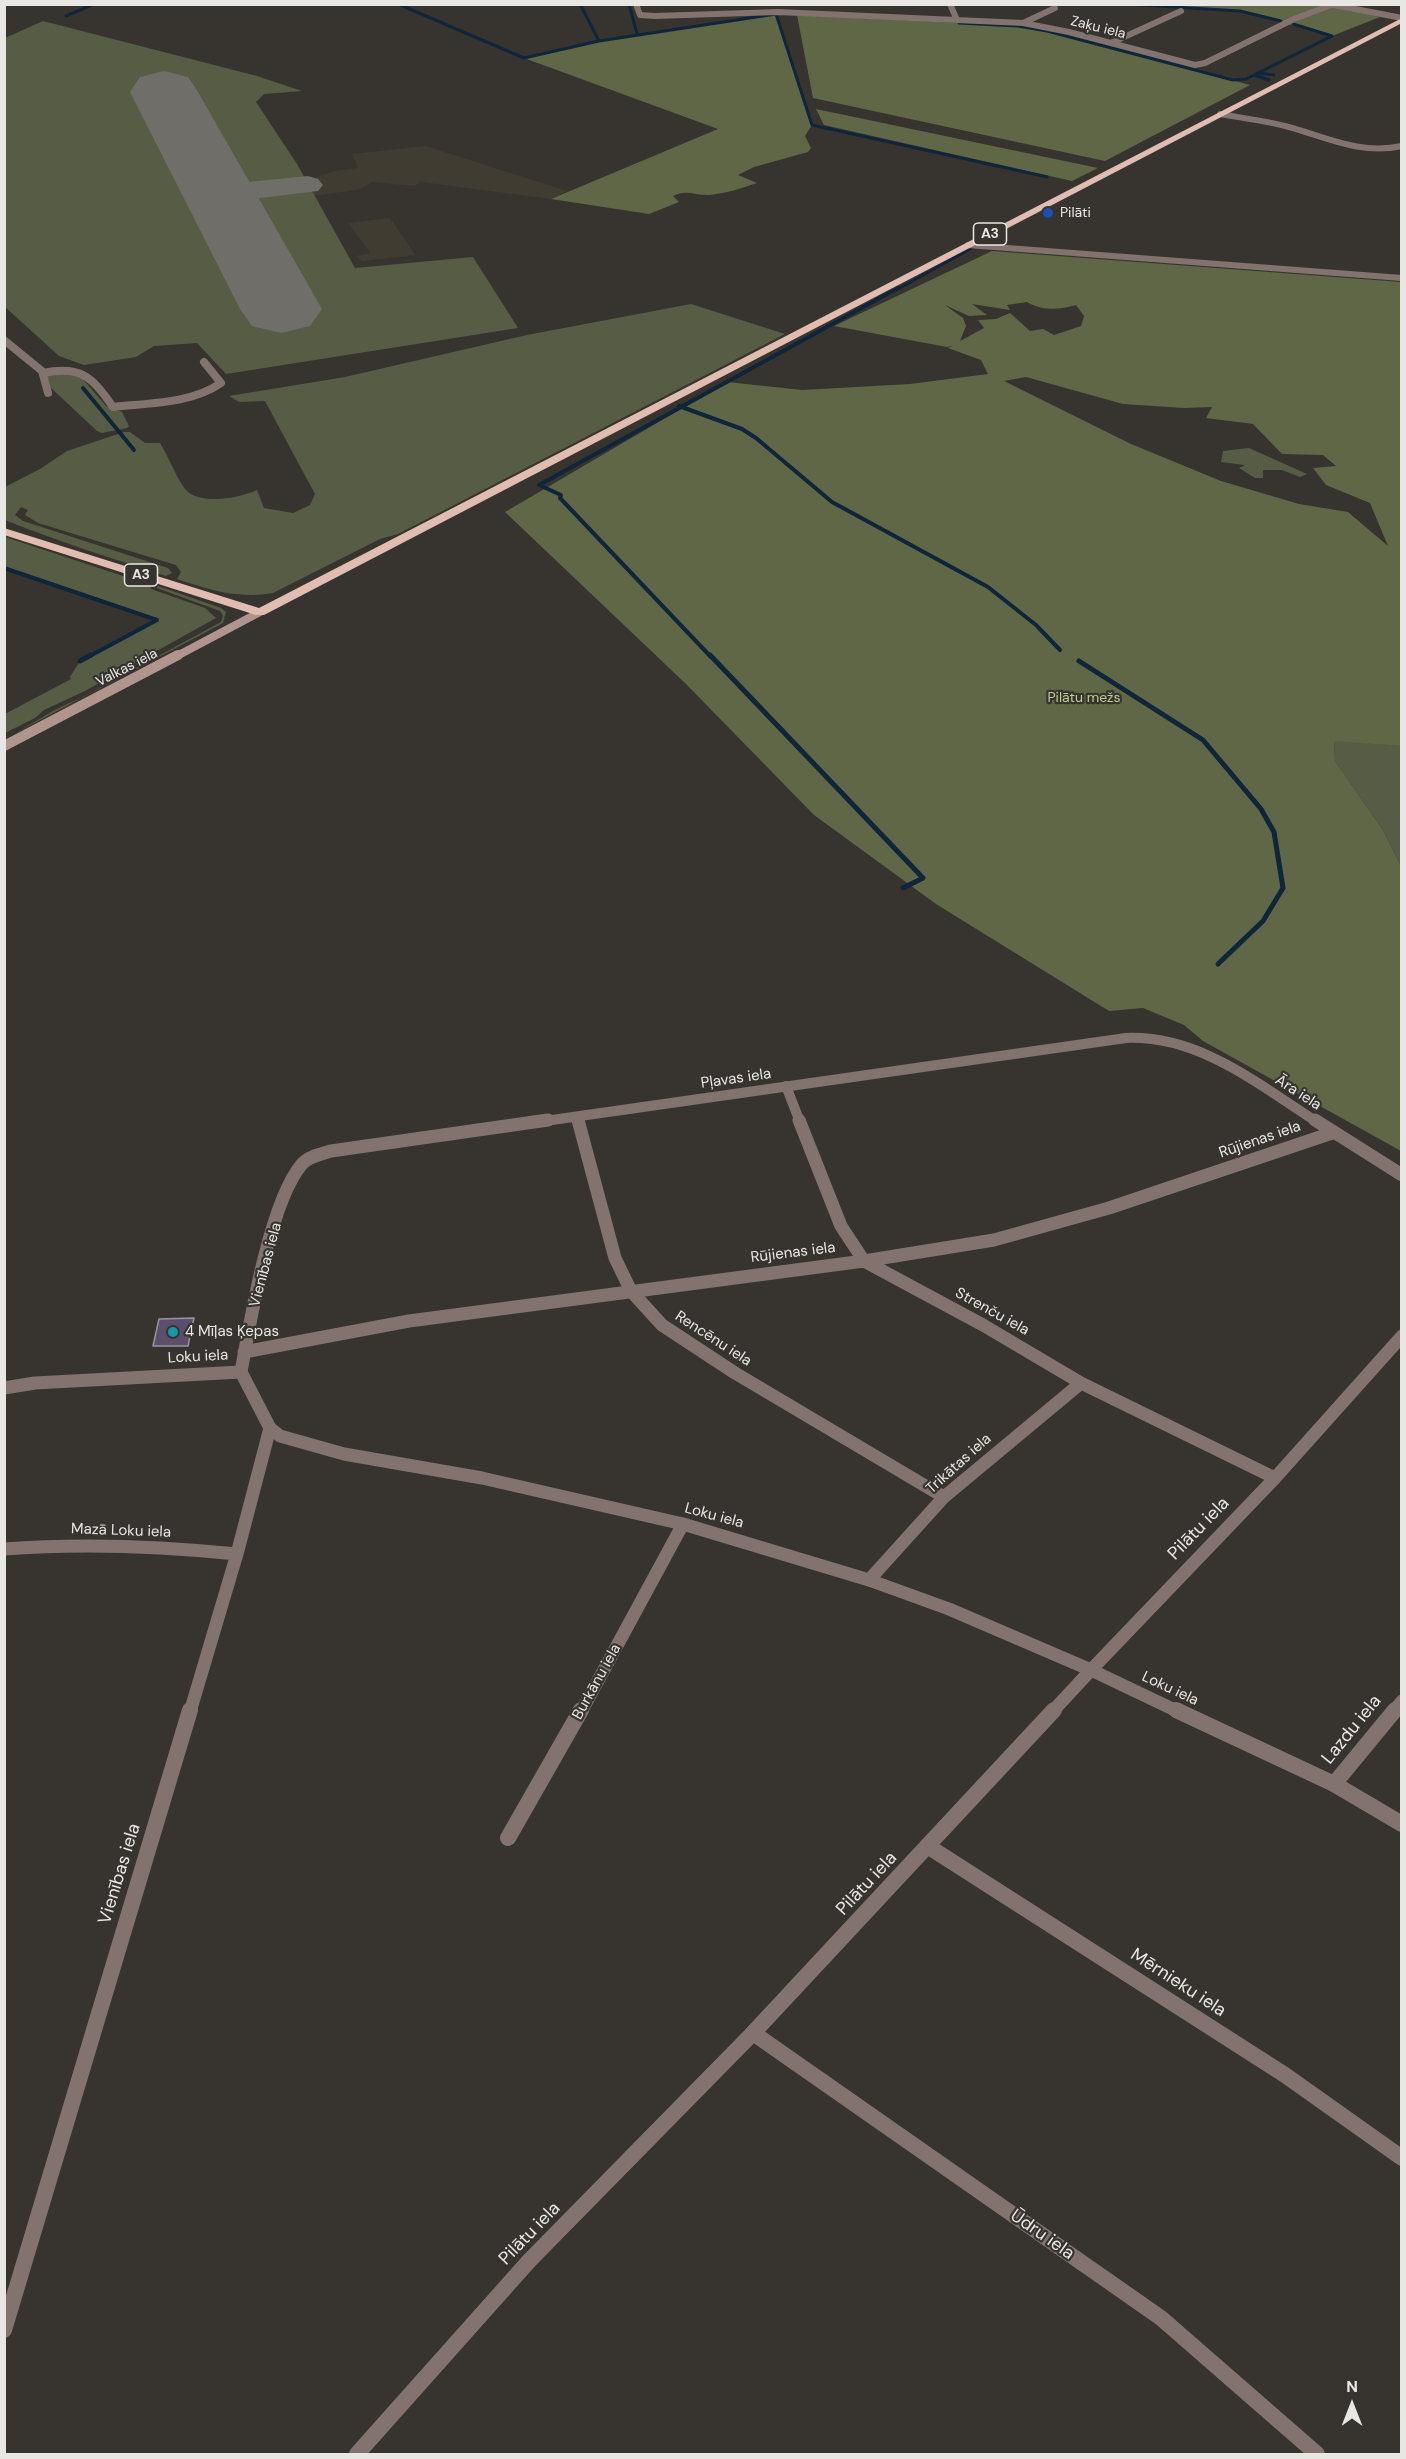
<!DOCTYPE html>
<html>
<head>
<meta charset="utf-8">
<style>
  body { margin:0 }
  #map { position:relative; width:1406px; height:2459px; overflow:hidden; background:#37342f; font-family:"DM Sans",sans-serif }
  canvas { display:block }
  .frame { position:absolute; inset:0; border:6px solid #e9e7e4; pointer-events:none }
  .north { position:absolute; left:1322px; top:2375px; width:60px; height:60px; -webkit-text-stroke:4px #37342f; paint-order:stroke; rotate:0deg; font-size:16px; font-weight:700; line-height:24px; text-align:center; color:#e9e7e4 }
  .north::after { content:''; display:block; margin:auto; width:21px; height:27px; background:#e9e7e4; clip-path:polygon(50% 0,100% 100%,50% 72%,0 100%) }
</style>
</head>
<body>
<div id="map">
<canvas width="1406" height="2459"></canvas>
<div class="frame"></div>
<div class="north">N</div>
</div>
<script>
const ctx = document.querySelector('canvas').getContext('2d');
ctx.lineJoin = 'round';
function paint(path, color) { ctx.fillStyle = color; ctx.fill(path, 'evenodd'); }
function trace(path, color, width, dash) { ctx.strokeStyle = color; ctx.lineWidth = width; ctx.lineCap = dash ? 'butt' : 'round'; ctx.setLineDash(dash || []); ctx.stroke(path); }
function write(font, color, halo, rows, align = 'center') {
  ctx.font = font + ' "DM Sans",sans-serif'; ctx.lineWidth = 4.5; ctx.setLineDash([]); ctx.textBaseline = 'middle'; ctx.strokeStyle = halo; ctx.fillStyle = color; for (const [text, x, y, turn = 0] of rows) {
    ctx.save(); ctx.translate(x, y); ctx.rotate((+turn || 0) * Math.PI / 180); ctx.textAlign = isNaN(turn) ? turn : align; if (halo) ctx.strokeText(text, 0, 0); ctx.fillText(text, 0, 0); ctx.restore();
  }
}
paint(new Path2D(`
  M426,146L567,191L551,199L421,182L414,186L372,182L361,189L314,196L306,181L334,171L358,168L352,154Z
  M390,218L415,255L362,261L356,256L371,253L348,223Z`), '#413c31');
paint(new Path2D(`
  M43,21L257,76L302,91L264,94L256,102L297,164L355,268L473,257L518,328L226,374L197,343L154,346L136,357L84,365L59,356L4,306L5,38Z
  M691,304L785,334L398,534L380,539L273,593C238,599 210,590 177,579L181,572L176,565L38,523L25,515L28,510L21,507L15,515L23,521L168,568L172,573L166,576C111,558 57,541 5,520V487L40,469L67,451L124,432H130L145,443H160C169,457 175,475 185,489C199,506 240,498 257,490L264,508L293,513L310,505L315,494L265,401L239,402L229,396L345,377L527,335Z
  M69,372L82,378L106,406L122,412L129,426L127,428L102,433L97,431L50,387L46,377L52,373Z
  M1249,448L1307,474L1300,477L1282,470H1263V478H1255L1239,468L1245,465L1221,462L1223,451Z
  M5,537L150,585L151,589L205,608L216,618L85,691L44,710L35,718L5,733V714L71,679L70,677L80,661L156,620L5,568Z
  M158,586L221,608L226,612L223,623L4,739C30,726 52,709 79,699L221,622L223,616L220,611L157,588Z
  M1334,740L1401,746V866L1383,830L1335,761Z`), '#575d44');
paint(new Path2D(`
  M1125,5H1336L1380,17L1332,36L1240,11Z
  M776,14L812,125L805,136L811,148L808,152L754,167L738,175L757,183C742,188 727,193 710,195C696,196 687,189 673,196L679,202L649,214L551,199L718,129L524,58L599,41Z
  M797,15L1018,26L1073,36L1250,85L1105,161L813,98Z
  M816,109L1098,168L1072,181L824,125Z
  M992,251L1401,282V746L1334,741L1335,761L1383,830L1401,866V1151L1203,1041L1184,1025L1143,1008L1109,1011L936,904L814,815L686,684L505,512L727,382L802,390L910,384L988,374L981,360L948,348L952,346L947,347L834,326ZM1027,302C1042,311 1060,310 1076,305L1084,316L1081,326L1054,335L1043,329L1030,331L1010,313L996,319L978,320L984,328L960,341L966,326L963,318L945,305L969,316L987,315L972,304L1010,310L1007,305ZM1026,377L1123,404L1184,408L1212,407L1206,418L1253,424L1282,454L1323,455L1336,466L1313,468L1326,485L1370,503L1388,546L1348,512L1299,504L1221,481L1131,444L1004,381Z`), '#5f6747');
trace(new Path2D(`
  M398,4L524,58L599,41L776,14L812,125L1047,177
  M580,4L599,41
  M629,4L637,34
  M1125,4L1240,11L1281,21
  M66,16L94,4
  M959,23L1018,26L1047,31L1233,80L1246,79L1332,36L1293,24
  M1259,73L1274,75
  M1254,75L1269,80
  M896,290L972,248`), '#0f253a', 3);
trace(new Path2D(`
  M83,388L134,450
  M679,406L742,429L756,438L832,502L988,587L1036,625L1060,650
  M4,568L157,620L88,657
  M711,657L560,498L561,495L539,485L898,288`), '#0f253a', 4);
trace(new Path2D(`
  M710,655L923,878L903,888
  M80,661L91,655
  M1079,661L1203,740L1261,809L1274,832L1283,888L1263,921L1218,964`), '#0f253a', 5);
paint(new Path2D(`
  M308,176L318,179L323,185L318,191L219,203L208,200L204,194L208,188L219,185Z`), '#706e69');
paint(new Path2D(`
  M164,71L188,77L198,92L322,309L310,326L281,333L252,326L240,309L130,92L140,77Z`), '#706e69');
const building = new Path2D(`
  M194,1318L188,1346H153L159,1319Z`);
paint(building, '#5b4f6d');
trace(building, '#97959b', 1.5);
trace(new Path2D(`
  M636,4L640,15L655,16L778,12L1023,23L1069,32L1195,65L1205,63L1294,19L1331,5
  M950,4L957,20
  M1329,4L1402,18
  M1023,23L1055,8
  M1111,43L1181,11
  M1220,114C1243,118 1266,121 1289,127C1328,138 1361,155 1402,146
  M968,245L1402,278`), '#83736e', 6);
trace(new Path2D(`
  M4,340L42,371L48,393
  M43,373C81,365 92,377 113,407C148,403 191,404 221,383L204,362`), '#83736e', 8);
trace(new Path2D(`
  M786,1086L800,1122
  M577,1117L578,1122
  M538,1122L1126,1038C1199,1035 1258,1084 1317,1122`), '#83736e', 10);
trace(new Path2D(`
  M578,1120L615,1258L631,1291L662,1325L735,1373L944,1497
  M799,1120L841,1226L864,1261L983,1325L1081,1383L1275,1478
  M1315,1120L1402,1175
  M244,1352L409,1321L864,1261L994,1240L1109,1208L1332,1133
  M241,1372C250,1322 270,1201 302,1164C309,1156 322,1154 331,1151L548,1120
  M4,1549C82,1543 159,1546 237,1554
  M869,1580L944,1497L1081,1383
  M1091,1670L1275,1478L1402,1336
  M190,1712L237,1554L270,1428
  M581,1712L683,1524
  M1393,1712L1402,1701`), '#83736e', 13);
trace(new Path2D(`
  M1334,1784L1395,1710
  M508,1838L581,1710
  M929,1847L1285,2075L1402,2158
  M753,2033L1161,2318L1317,2454
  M4,2330L190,1710`), '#83736e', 16);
trace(new Path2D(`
  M4,1388L35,1383L241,1372L270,1428L280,1436L344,1454L482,1478L683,1524L869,1580L949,1609L1091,1670L1179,1712
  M1052,1712L1091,1670`), '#83736e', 13);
trace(new Path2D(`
  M1176,1710L1334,1784L1402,1824
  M357,2454L529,2261L753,2033L1054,1710`), '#83736e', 16);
trace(new Path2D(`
  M175,657L260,612`), '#af958d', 8);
trace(new Path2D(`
  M4,746L178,655`), '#af958d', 10);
paint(new Path2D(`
  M1402,18V23L264,615H256L4,535V528L259,608Z`), '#e0bcb1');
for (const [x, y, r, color] of [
  [1048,213,6,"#1a4fb4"],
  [173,1332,6,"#0f9aa8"]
]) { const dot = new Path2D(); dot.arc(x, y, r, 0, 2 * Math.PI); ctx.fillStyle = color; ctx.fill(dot); trace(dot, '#37342f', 2); }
write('14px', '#e9e7e4', '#37342f', [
  ["Zaķu iela",1098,28,14],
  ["Valkas iela",127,668,-27]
]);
write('14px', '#e9e7e4', '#37342f', [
  ["Pilāti",1060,213]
], 'left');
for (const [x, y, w] of [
  [990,234,33],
  [141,575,33]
]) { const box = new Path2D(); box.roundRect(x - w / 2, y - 11, w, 22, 4.5); ctx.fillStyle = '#37342f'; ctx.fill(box); trace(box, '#e9e7e4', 1.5); }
write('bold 14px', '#e9e7e4', null, [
  ["A3",990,234],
  ["A3",141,575]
]);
write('14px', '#bfce93', '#37342f', [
  ["Pilātu mežs",1084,698]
]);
write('15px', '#e9e7e4', '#37342f', [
  ["Pļavas iela",736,1079,-8],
  ["Āra iela",1298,1093,33],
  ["Rūjienas iela",1260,1140,-19],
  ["Rūjienas iela",793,1253,-7],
  ["Vienības iela",266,1265,-75],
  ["Strenču iela",992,1312,29],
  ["Rencēnu iela",713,1339,33],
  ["Loku iela",198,1357,-3],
  ["Trikātas iela",959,1464,-42],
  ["Loku iela",714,1516,15],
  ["Mazā Loku iela",121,1531,2],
  ["Burkānu iela",597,1682,-61],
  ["Loku iela",1170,1689,25]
]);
write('15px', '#e9e7e4', '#37342f', [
  ["4 Mīļas Ķepas",185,1332]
], 'left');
write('18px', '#e9e7e4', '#37342f', [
  ["Pilātu iela",1199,1529,-46],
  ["Lazdu iela",1352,1730,-51],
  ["Vienības iela",120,1874,-73],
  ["Pilātu iela",867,1884,-47],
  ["Mērnieku iela",1178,1983,33],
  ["Pilātu iela",530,2234,-46],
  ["Ūdru iela",1042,2235,35]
]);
</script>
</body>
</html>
